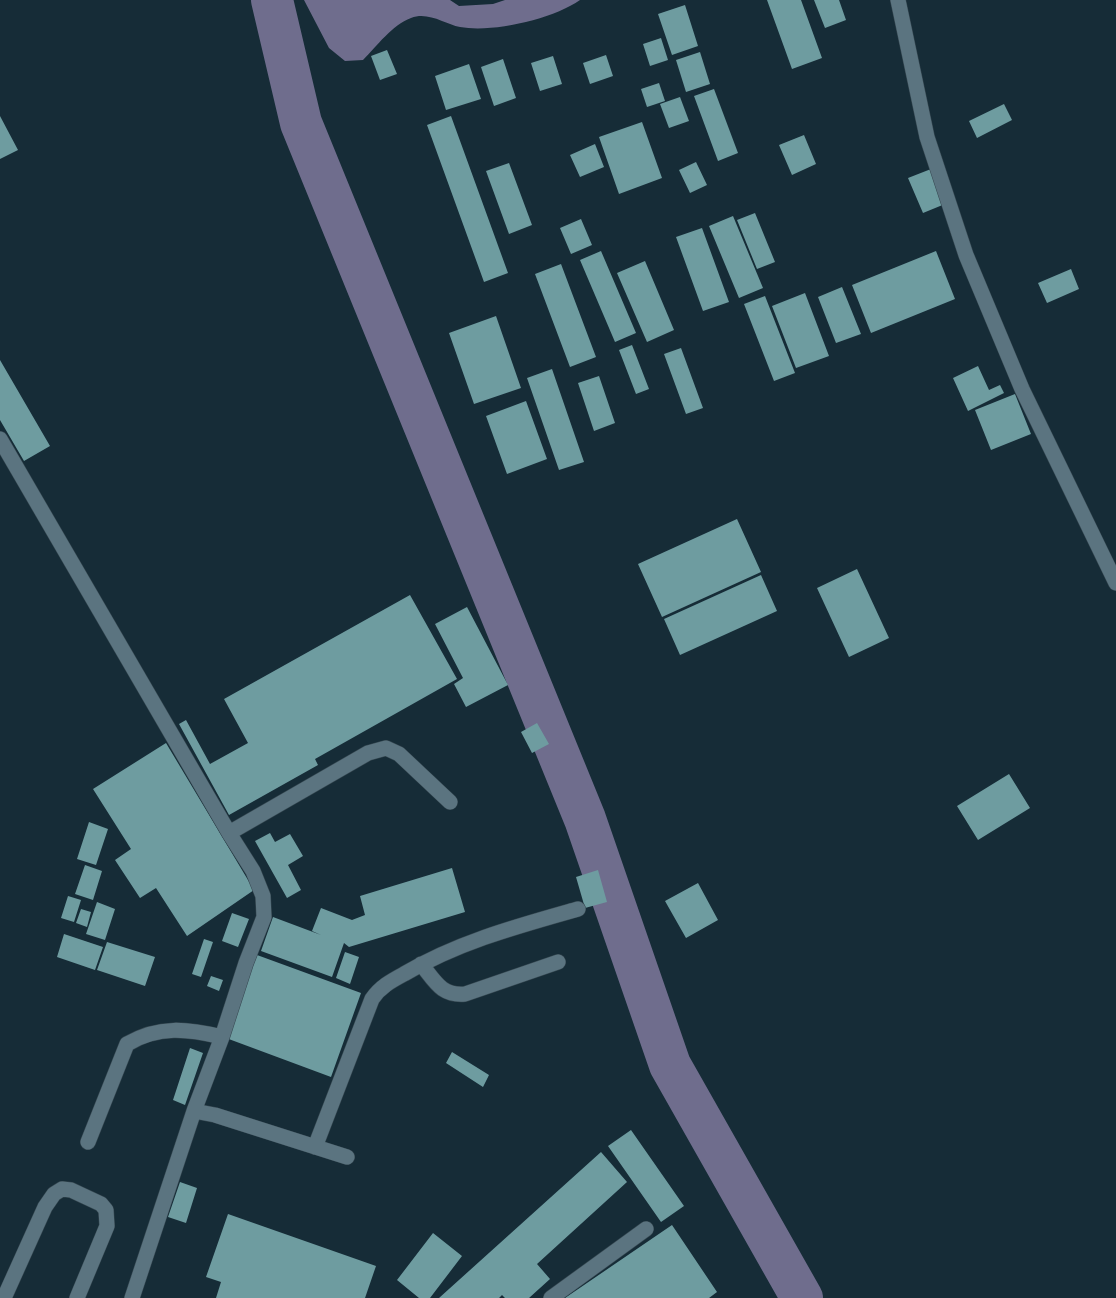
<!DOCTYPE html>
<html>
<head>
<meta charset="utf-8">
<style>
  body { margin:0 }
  canvas { display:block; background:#162c37 }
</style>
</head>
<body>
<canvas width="1116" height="1298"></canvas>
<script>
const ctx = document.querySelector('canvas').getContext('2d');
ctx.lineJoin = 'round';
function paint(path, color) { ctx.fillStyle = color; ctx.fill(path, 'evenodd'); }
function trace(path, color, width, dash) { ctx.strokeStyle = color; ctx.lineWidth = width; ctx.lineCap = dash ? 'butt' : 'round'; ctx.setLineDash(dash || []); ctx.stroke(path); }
paint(new Path2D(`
  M304,0H450L459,6L493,4L505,0H580C553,19 493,33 460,27C445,24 428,11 411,18C392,25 377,46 363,60L345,61L329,48Z`), '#6f6d8d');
trace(new Path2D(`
  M272,0L301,123L585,819L670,1065L802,1298`), '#6f6d8d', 42);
paint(new Path2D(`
  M767,0H801L822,58L792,69Z
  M814,0H839L846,20L825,28Z
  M685,5L698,46L672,55L658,14Z
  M661,38L668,60L650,66L643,44Z
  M387,50L397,74L380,80L371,56Z
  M700,52L710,84L686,92L676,60Z
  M606,55L613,76L590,84L583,63Z
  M553,56L562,84L540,91L531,63Z
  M503,59L516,98L494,106L481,67Z
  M469,64L481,99L446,110L435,76Z
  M659,83L665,101L647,107L641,89Z
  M714,89L738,153L718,161L694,96Z
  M680,97L689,121L669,128L660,104Z
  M1004,104L1012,120L977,138L969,121Z
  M0,116L18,150L0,159Z
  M451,116L508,273L484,282L427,125Z
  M642,122L662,178L619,194L599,137Z
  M804,135L816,164L792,175L779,145Z
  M595,144L604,167L580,177L570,155Z
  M696,162L707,185L690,193L679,170Z
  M509,163L532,225L509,234L486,171Z
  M931,169L945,204L923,213L908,178Z
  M755,213L775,262L757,269L737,220Z
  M733,216L763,288L739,298L709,226Z
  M581,219L592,245L571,254L560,228Z
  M702,228L729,302L703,311L676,237Z
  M601,251L636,333L615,342L580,260Z
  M936,251L955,299L871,333L852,285Z
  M645,261L674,330L647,342L617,273Z
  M561,264L596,357L570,367L535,274Z
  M1071,269L1079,289L1047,303L1038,283Z
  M842,287L861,334L836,343L818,297Z
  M805,293L829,356L796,368L772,306Z
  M765,296L795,373L774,381L744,304Z
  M496,316L521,388L474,404L449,333Z
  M632,345L649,389L636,394L619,350Z
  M681,348L703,408L686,414L664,354Z
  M0,360L50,446L24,461L0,420Z
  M978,366L989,390L1000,385L1004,393L968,411L953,378Z
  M552,369L584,462L559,470L527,378Z
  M599,376L615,423L594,431L578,383Z
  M1015,394L1031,434L991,450L975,410Z
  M526,401L547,459L507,474L486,416Z
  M737,519L761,572L662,617L638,564Z
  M857,569L889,638L849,657L817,588Z
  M761,575L777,611L680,655L664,619Z
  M410,595L457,679L315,759L318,765L229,815L179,724L186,720L210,764L248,743L224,699Z
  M467,607L508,685L466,707L454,684L463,678L435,624Z
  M537,723L549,744L532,753L521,732Z
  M166,743L254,890L187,936L156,888L140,898L115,860L131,849L93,789Z
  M1009,774L1030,808L978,840L957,806Z
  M89,822L108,829L96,865L77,859Z
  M270,833L275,842L290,834L303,856L288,865L301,890L287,898L255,841Z
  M85,865L102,871L93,900L75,894Z
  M452,868L465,912L349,947L344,943L332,977L261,951L273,917L321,935L312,931L321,908L352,920L365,915L360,896Z
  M598,870L607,902L585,908L576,877Z
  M698,883L718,920L686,938L665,901Z
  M68,896L81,900L74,922L61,918Z
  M97,902L115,909L105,940L86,934Z
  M81,909L91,912L87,927L76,923Z
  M232,913L249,919L238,947L222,941Z
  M64,934L103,947L95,970L57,957Z
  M204,939L213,942L201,977L192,974Z
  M107,942L155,957L145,986L97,970Z
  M345,952L359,957L350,984L336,978Z
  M257,955L361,993L331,1077L226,1038Z
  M211,976L223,980L219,991L207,986Z
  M190,1048L203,1053L185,1105L173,1100Z
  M452,1052L489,1075L483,1087L446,1063Z
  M631,1130L684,1206L661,1222L608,1146Z
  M601,1152L627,1182L537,1264L550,1279L529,1298H505L502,1295L499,1298H439Z
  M180,1182L197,1188L186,1223L168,1217Z
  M228,1214L376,1266L365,1298H216L221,1282L206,1277Z
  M672,1225L717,1292L709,1298H565Z
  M433,1233L462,1256L430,1298H419L397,1280Z`), '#6e9ca0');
const minor = new Path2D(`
  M898,0L927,137L966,255L1022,389L1116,583
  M0,439L229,833L253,871L263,896L264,917L246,963L222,1037L194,1111L132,1298
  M229,833L368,753L386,748L399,754L450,802
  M421,964C435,981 441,996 465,994L558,962
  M194,1111L215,1115L347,1157
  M88,1142L127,1044C159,1025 188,1029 222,1037
  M315,1147L372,999C380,987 391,981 404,974C458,942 518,926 578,909
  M4,1298L45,1207L54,1194L62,1189L71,1190L101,1204L106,1210L107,1226L77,1298
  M551,1298L646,1229`);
trace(minor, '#374952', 16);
trace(minor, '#5b7480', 15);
</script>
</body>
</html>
